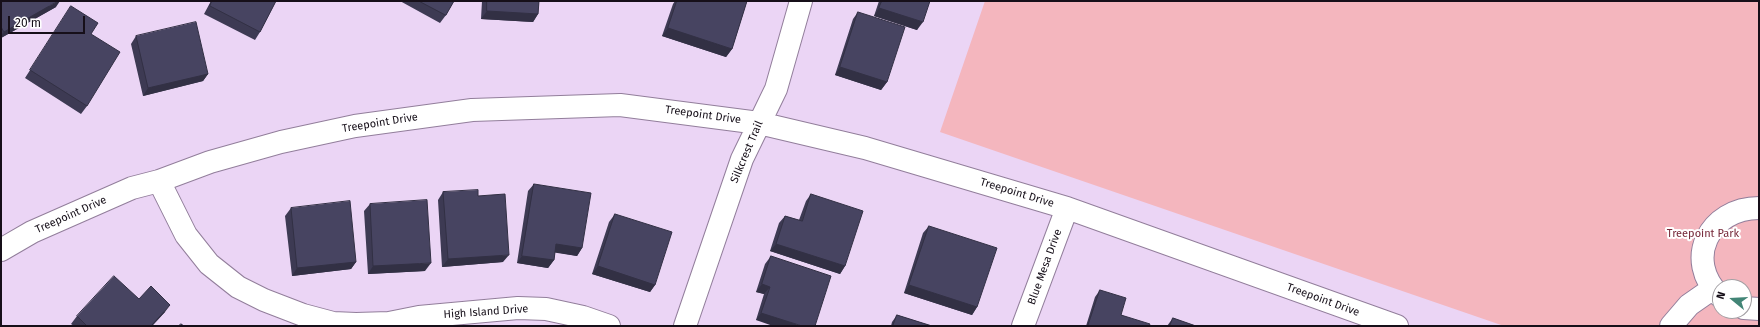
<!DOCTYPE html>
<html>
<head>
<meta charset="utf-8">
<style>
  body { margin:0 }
  #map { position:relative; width:1760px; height:327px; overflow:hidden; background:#ebd5f5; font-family:"Fira Sans",sans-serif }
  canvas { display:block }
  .frame { position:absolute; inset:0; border:2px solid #160f19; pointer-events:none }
  .north { position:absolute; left:1712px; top:279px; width:40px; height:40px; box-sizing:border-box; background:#fff; border:1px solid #a29fa3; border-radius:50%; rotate:288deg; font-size:11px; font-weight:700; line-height:16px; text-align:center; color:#160f19 }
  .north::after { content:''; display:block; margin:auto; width:14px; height:18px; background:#428576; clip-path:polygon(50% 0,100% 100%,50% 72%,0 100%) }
  .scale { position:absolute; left:8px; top:16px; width:77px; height:18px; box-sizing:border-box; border:2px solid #160f19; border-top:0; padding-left:5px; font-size:12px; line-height:14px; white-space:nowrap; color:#160f19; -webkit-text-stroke:3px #fff; paint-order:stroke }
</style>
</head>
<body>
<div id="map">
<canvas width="1760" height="327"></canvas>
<div class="frame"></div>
<div class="north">N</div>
<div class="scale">20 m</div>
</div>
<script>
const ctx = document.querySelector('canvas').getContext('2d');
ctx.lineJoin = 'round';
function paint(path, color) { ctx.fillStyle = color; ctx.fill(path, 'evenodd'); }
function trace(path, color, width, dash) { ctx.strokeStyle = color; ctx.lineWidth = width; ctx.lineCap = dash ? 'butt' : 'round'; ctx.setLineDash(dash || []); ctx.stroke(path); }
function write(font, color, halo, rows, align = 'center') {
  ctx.font = font + ' "Fira Sans",sans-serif'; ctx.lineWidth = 4; ctx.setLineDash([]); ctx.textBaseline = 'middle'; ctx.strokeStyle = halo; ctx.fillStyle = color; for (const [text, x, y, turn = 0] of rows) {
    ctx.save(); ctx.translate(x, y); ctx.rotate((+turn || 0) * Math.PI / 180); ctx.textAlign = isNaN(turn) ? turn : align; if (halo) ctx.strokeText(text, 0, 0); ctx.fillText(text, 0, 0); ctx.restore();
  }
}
paint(new Path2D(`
  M985,1H1759V326H1504L940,132ZM1720,287H1744V311H1720Z`), '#f4b6be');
const minor = new Path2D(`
  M159,181L186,235L209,264L238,287L264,300L303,315L333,323L356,324L389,323L419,317L518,308L546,309L583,317L609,326
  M1,250L32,232L132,188L159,181L210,162L281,142L355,126L472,110L620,105L759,123L865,148L1067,208L1397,326
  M1720,296C1683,260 1709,208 1759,208
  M1744,308L1759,309
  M685,326L742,159L776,89L801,1
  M1023,326L1067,208
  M1671,326L1689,305L1712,289`);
trace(minor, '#927e9b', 24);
trace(minor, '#fff', 22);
paint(new Path2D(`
  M1,1L56,7L1,38Z
  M211,1H276L260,32L255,40L204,14Z
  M400,1H454L446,15L440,23Z
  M482,1H539L538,14L533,22L481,19Z
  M675,1H747L732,49L726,57L662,36L673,4Z
  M879,1H930L917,30L874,16Z
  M71,6L91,34L87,106L81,114L25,78Z
  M858,12L887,82L881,90L835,75L853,19Z
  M136,36L208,74L203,81L143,96L131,44Z
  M534,184L582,248L577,256L555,252L554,260L548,268L517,263L528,191Z
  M443,192L478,196L503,262L442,267L438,200Z
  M811,194L845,266L840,274L770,251L779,223L785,216L799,220L806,201Z
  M370,204L425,271L368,274L364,211Z
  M291,208L356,262L351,269L292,276L285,216Z
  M615,214L655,285L650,292L592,274L609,222Z
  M929,226L977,307L972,315L904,293L923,233Z
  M771,256L815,326L756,320L764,294L756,292L765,264Z
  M1100,290L1121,315L1149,326H1086L1095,297Z
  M139,299L165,312L152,326H74L71,324L77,316Z
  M897,315L932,326H891L892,322Z
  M1173,318L1196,326H1167Z`), '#3d3a53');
paint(new Path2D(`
  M58,1H60L56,7L1,38V35L4,32Z
  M879,8L923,22L917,30L874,16Z
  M487,11L538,14L533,22L481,19Z
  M668,28L732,49L726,57L662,36Z
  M840,67L887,82L881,90L835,75Z
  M208,74L203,81L143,96L148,88Z
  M556,244L582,248L577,256L551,252Z
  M776,244L845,266L840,274L770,251Z
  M509,255L503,262L442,267L448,259Z
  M522,256L554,260L548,268L517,263Z
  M356,262L351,269L292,276L297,268Z
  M431,263L425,271L368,274L373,266Z
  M598,266L655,285L650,292L592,274Z
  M762,284L770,287L764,294L756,292Z
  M909,285L977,307L972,315L904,293Z
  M170,305L165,312L152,326H151Z
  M761,313L802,326H773L756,320Z`), '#323044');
const building = new Path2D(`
  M1,1H58L4,32L1,27Z
  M212,1H276L260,32L210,6Z
  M419,1H454L446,15Z
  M487,1H539L538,14L487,11Z
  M677,1H747L732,49L668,28Z
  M882,1H930L923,22L879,8Z
  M71,6L98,23L91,34L120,52L87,106L30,70Z
  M858,12L905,27L887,82L840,67Z
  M196,22L208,74L148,88L136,36Z
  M534,184L591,193L582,248L556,244L554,260L522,256Z
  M478,190V196L505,194L509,255L448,259L443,192Z
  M811,194L863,211L845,266L776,244L785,216L802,221Z
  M427,200L431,263L373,266L370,204Z
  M350,201L356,262L297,268L291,208Z
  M615,214L672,232L655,285L598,266Z
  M929,226L997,248L977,307L909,285Z
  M771,256L831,276L815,326H802L761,313L770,287L762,284Z
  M114,276L139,299L151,286L170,305L151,326H87L77,316Z
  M1100,290L1126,298L1121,315L1150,324L1149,326H1088Z
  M897,315L932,326H893Z
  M1173,318L1196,326H1170Z
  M181,324L184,326H179Z`);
paint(building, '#474461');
trace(building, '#323044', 1);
write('11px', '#160f19', '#fff', [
  ["Treepoint Drive",703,115,8],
  ["Treepoint Drive",380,123,-9],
  ["Silkcrest Trail",747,152,-67],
  ["Treepoint Drive",1017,193,17],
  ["Treepoint Drive",71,215,-24],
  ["Blue Mesa Drive",1045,267,-70],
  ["Treepoint Drive",1323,300,20],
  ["High Island Drive",486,312,-4]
]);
write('11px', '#762839', '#fff', [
  ["Treepoint Park",1703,234]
]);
</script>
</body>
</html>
